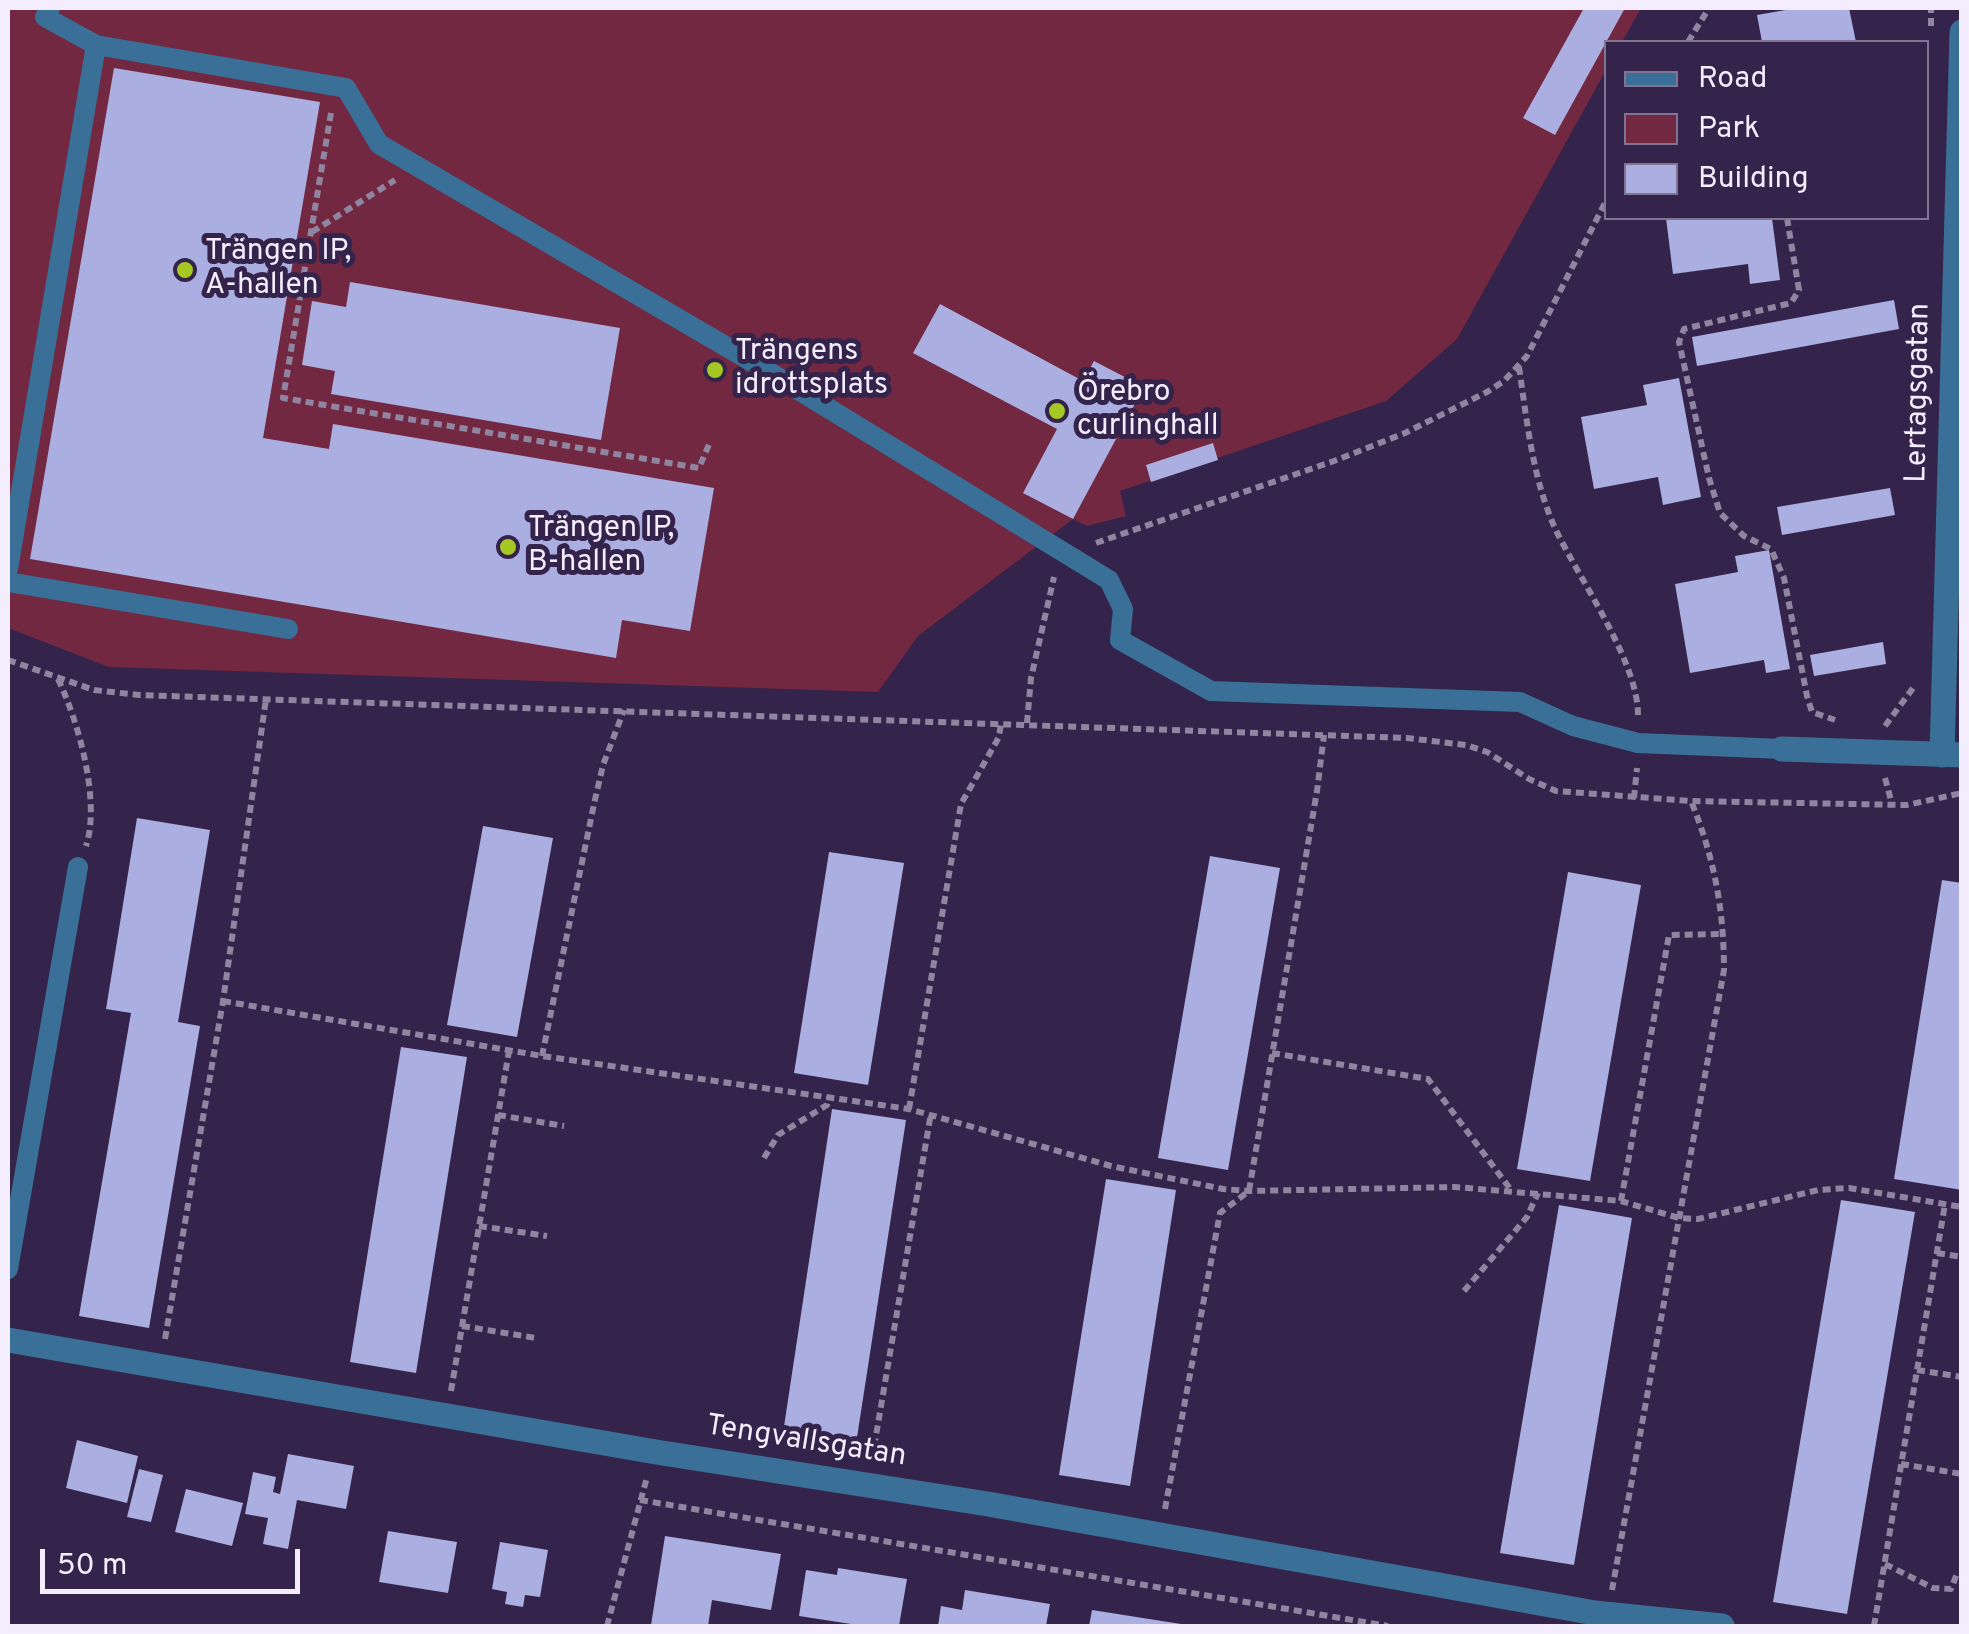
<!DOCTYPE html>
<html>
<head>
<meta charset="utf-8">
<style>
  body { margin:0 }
  #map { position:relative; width:1969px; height:1634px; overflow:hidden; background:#34234a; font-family:Overpass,sans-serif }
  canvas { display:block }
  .frame { position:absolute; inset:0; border:10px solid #f3edfd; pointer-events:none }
  .legend { position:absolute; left:1604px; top:40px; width:325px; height:180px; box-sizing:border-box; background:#34234a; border:2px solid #807492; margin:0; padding:12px 18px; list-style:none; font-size:30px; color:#f3edfd }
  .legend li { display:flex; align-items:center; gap:20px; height:50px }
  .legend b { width:50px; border:2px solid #807492 }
  .scale { position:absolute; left:40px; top:1549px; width:260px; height:45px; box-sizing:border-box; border:5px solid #f3edfd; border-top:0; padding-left:12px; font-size:30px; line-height:35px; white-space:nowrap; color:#f3edfd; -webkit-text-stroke:8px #34234a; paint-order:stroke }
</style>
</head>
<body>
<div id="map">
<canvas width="1969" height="1634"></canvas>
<div class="frame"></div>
<ul class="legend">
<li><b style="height:12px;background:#3a7097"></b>Road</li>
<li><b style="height:28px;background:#722841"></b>Park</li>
<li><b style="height:28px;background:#abaee0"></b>Building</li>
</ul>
<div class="scale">50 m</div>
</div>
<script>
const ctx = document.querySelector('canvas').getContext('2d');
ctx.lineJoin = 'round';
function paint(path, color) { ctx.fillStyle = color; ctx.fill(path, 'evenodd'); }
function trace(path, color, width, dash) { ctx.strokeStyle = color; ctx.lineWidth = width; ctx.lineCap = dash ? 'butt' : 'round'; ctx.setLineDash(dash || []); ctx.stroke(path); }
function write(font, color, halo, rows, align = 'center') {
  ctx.font = font + ' Overpass,sans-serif'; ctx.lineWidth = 10; ctx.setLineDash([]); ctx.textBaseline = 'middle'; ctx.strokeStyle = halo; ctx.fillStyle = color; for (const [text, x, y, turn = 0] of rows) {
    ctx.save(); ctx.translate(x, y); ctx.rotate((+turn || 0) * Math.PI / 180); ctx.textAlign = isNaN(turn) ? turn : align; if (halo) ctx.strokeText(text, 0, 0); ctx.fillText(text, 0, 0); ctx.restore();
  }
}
paint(new Path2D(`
  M8,8H1641L1622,42H1606V70L1457,339L1386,401L1120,491L1126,516L1087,526L1073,519L918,636L878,692L109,667L8,628Z`), '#722841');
paint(new Path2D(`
  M1584,8H1625L1555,135L1523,118Z
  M1797,8H1849L1856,42H1762L1757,15Z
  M114,68L320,102L263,438L329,449L333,424L714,488L690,631L622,620L616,658L30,559Z
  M1666,218H1772L1780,280L1750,284L1748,264L1673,274Z
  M350,282L620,328L601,440L331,394L335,371L302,365L312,301L346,307Z
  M1894,300L1899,329L1697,366L1692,337Z
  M940,304L1083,381L1094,361L1144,387L1073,519L1023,493L1057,429L913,353Z
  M1679,378L1701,497L1663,505L1658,477L1594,489L1581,417L1647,405L1643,385Z
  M1213,443L1218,460L1151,482L1146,465Z
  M1890,488L1895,515L1782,535L1777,507Z
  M1769,550L1790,669L1766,673L1764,660L1690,673L1675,584L1738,572L1735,556Z
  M1883,642L1886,664L1814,676L1810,655Z
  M137,818L210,830L178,1022L200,1026L149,1328L79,1316L131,1013L106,1009Z
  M483,826L553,838L517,1037L447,1025Z
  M829,852L904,863L868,1085L794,1073Z
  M1210,856L1280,868L1228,1170L1158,1158Z
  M1568,872L1641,885L1590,1181L1517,1169Z
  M1942,880L1962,883V1190L1894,1179Z
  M401,1047L467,1057L416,1373L350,1362Z
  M832,1109L906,1120L856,1444L783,1433Z
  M1106,1179L1176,1190L1130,1486L1059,1475Z
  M1841,1200L1915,1212L1847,1614L1773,1602Z
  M1559,1205L1632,1218L1574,1565L1500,1553Z
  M77,1440L138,1456L127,1503L66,1488Z
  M288,1454L354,1466L346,1509L297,1500L288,1549L263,1544L268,1518L245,1514L253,1472L276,1477L273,1492L280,1494Z
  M139,1469L163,1475L151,1522L127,1517Z
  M186,1489L243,1503L232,1546L175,1532Z
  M388,1531L457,1542L448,1593L379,1582Z
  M665,1536L781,1554L771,1610L712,1600L708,1626L651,1625Z
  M500,1542L548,1550L540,1597L525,1595L523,1607L505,1604L507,1592L492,1589Z
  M838,1568L907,1579L899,1626H864L799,1616L806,1570L837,1575Z
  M965,1590L1050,1604L1046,1626H938L941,1606L962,1610Z
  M1092,1610L1181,1624V1626H1089Z`), '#abaee0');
trace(new Path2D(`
  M1931,26V8
  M1688,42L1709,8
  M331,113L283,398L699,468L710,442
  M1787,218L1799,290L1791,303L1684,329L1679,342L1709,478L1720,513L1744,536L1771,549L1784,578L1807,696L1812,712L1835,720
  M312,232L395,180
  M1519,367C1527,421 1532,475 1554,526C1578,578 1638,660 1638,715
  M1096,543L1334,461L1405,433L1487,392L1504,381L1527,356L1606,201
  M8,660L94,690L139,695L1407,738L1466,745L1487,752L1529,779L1556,791L1691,801L1907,805L1962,793
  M58,679C78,720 101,801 86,846
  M1027,723L1031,678L1054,577
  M1885,726L1913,688
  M1885,778L1892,804
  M1634,798L1637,768
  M223,1001L542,1056L909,1109L1111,1166L1223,1189L1249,1191L1455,1187L1621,1201L1679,1218L1698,1219L1818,1190L1849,1188L1962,1207
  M1272,1053L1428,1079L1511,1190
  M542,1056L594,804L603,765L624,710
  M909,1109L961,804L999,737L1001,723
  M498,1115L564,1126
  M764,1158L778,1135L827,1105L829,1097
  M1621,1201L1669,935L1724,934
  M479,1226L547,1236
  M1937,1253L1962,1257
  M1464,1291L1527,1217L1538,1193
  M462,1326L536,1338
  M165,1339L223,1001L266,699
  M1917,1370L1962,1377
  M451,1391L509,1051
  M872,1459L931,1113
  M1901,1464L1962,1474
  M640,1500L1388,1626
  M1165,1509L1220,1213L1249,1191L1317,791L1324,735
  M1885,1564L1933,1588L1951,1589L1958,1571
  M1612,1590L1724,970C1724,909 1714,857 1691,801
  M607,1626L647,1477
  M1874,1626L1945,1204`), '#9085a1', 6, [8, 5]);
trace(new Path2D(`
  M50,8L45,17L96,45
  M8,569L96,45L346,88L379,144L756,364L1109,580L1123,609L1120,640L1211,691L1520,702L1573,726L1638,743L1782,749
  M8,582L288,629
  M8,1269L78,867`), '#3a7097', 20);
trace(new Path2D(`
  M1782,749L1962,755
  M1942,755L1962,32
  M8,1340L656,1452L988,1504L1595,1613L1722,1626`), '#3a7097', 25);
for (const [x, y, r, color] of [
  [185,270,10,"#a5c824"],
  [715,370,10,"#a5c824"],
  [1057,411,10,"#a5c824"],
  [508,547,10,"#a5c824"]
]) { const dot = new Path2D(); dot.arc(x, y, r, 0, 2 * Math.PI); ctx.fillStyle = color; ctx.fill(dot); trace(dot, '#34234a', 4); }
write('30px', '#f3edfd', '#34234a', [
  ["Trängen IP,",205,253],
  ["A-hallen",205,287],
  ["Trängens",735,353],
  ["idrottsplats",735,387],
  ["Örebro",1077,394],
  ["curlinghall",1077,428],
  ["Trängen IP,",528,530],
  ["B-hallen",528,564]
], 'left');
write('30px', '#f3edfd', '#34234a', [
  ["Lertagsgatan",1920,393,-89],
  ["Tengvallsgatan",806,1443,9]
]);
</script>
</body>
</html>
